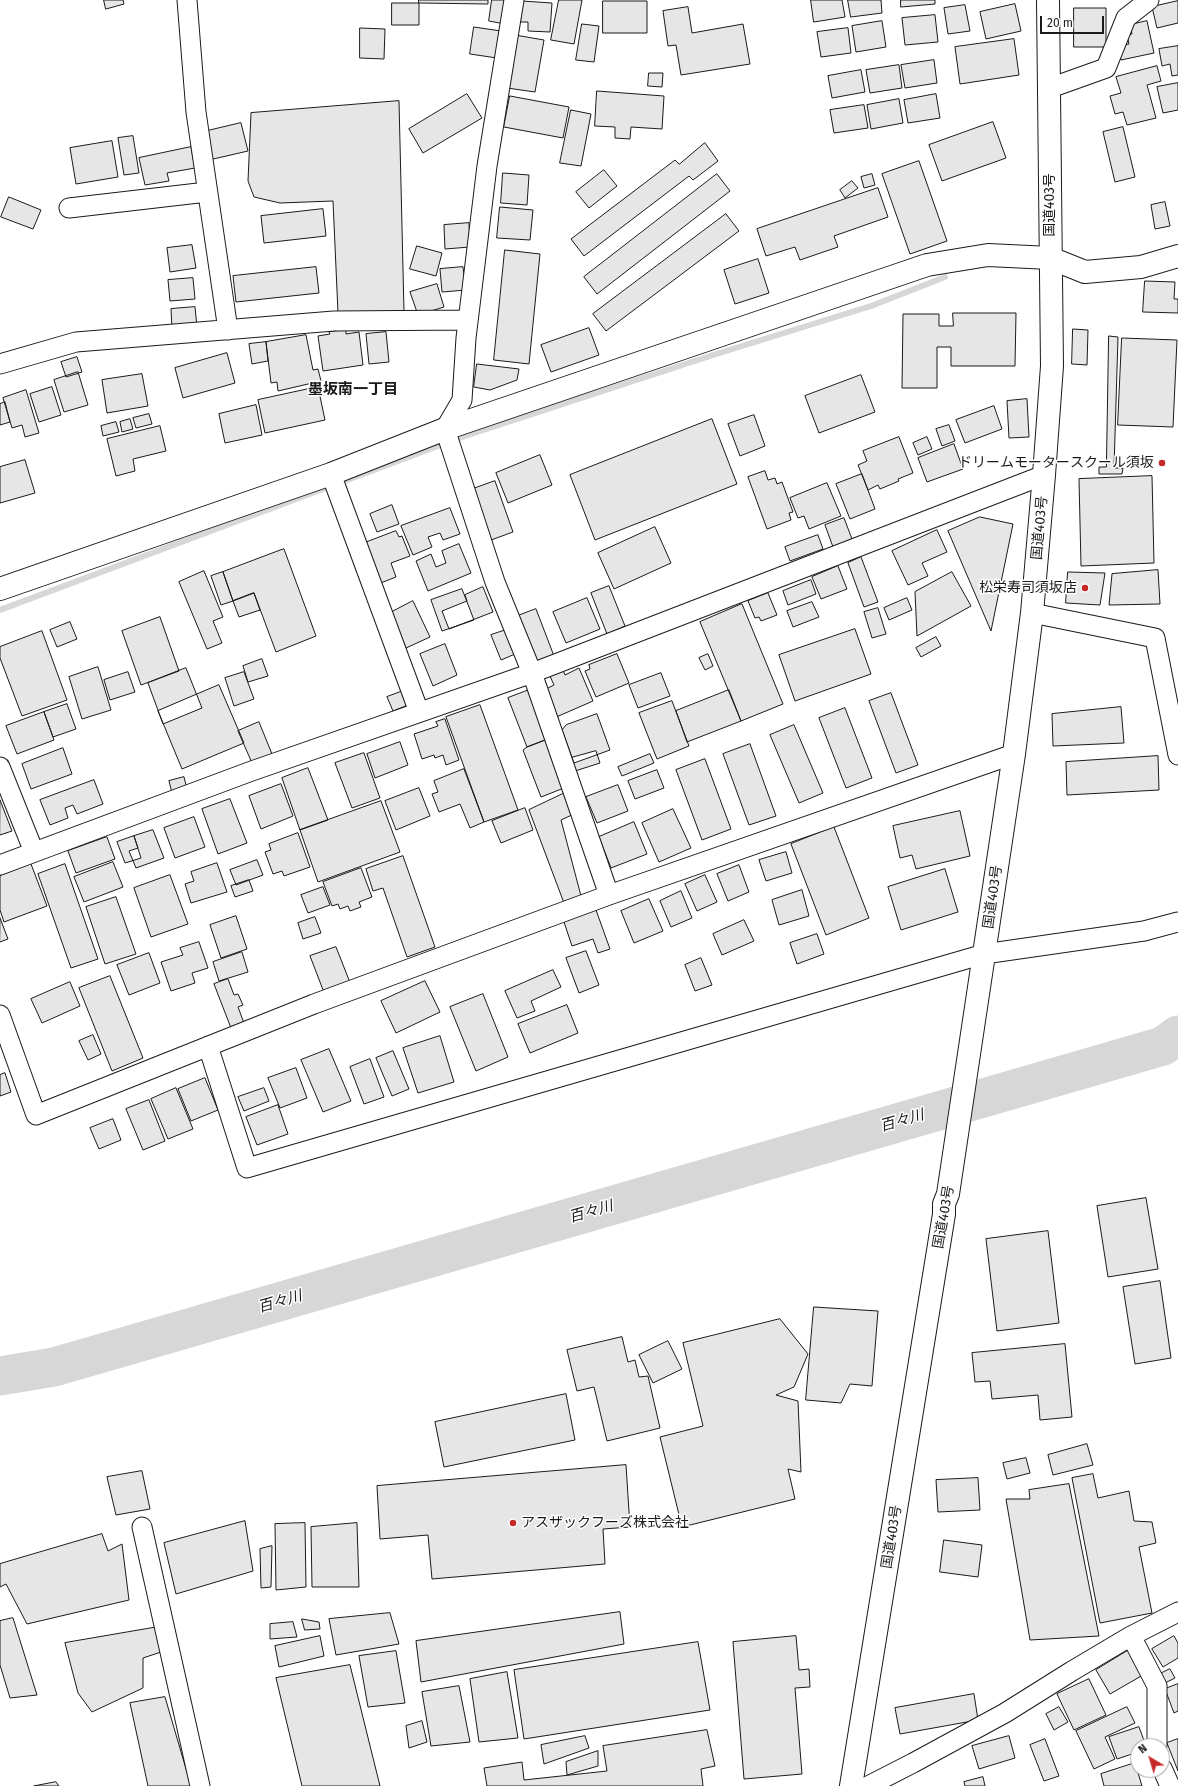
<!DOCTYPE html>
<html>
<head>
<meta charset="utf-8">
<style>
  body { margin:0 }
  #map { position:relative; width:1178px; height:1786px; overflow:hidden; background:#fff; font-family:"Fira Sans",sans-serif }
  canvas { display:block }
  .north { position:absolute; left:1130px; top:1738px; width:40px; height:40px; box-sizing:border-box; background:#fff; border:1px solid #a3a3a3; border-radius:50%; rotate:322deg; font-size:11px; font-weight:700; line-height:16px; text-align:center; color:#1a1a1a }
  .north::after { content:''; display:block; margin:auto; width:14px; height:18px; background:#c62828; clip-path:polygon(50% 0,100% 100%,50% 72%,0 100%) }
  .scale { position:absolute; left:1040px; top:16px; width:64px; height:18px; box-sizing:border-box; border:2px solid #1a1a1a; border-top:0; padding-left:5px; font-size:12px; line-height:14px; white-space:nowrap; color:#1a1a1a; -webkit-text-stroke:3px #fff; paint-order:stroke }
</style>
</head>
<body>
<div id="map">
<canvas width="1178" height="1786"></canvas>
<div class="north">N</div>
<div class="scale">20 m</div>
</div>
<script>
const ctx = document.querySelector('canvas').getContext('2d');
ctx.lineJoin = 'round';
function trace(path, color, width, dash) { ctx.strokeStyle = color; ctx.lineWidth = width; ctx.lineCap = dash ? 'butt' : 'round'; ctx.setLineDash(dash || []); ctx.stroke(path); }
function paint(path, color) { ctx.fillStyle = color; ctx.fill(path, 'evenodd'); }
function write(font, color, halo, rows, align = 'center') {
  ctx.font = font + ' "Fira Sans","Noto Sans JP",sans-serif'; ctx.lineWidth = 3; ctx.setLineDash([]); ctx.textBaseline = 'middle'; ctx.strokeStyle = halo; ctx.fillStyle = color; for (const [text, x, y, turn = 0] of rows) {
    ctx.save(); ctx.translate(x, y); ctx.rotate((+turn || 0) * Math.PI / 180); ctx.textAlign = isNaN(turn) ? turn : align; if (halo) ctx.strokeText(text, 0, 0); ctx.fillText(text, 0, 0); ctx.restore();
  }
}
trace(new Path2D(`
  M0,610L462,437L710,356L871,306L945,277`), '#d7d7d7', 6);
trace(new Path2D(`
  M0,1376L54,1367L1163,1046L1178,1035`), '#d7d7d7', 39);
const building = new Path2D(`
  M104,0H123L124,4L106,9Z
  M419,0H488V4L419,3Z
  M492,0H508L505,24L489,21Z
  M559,0H582L574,44L551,40Z
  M811,0H842L845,17L814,22Z
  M848,0H881L882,13L851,17Z
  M901,0H935V4L901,7Z
  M522,1L552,3L550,32L528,31V22H521Z
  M603,1H647V33H603Z
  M1178,1V23L1157,28L1152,7Z
  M392,3H419V25H392Z
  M1015,4L1021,31L986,39L980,12Z
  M965,5L970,31L948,34L944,8Z
  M688,7L692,33L743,24L750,64L681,75L676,45L668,46L663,11Z
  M1074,8H1106V47H1074Z
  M935,15L938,42L905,45L902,18Z
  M882,21L886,47L856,52L852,26Z
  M1147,21L1154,53L1121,60L1118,46L1129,44L1127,35L1132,34L1130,25Z
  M582,24L599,26L594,62L576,60Z
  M474,27L501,31L497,58L470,54Z
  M360,28L385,29L384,59L360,58Z
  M848,28L851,53L821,57L817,32Z
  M515,35L544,40L535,92L507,88Z
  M1014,39L1019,75L960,84L955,47Z
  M1178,46V75L1172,76L1170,64L1162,66L1159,49Z
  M934,60L937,83L905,88L901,65Z
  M899,65L902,88L870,93L866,70Z
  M1157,66L1161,81L1147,85L1156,118L1127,125L1123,112L1115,114L1110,96L1121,93L1116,77Z
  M861,70L865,92L832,98L828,76Z
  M649,73H663L662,87L648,86Z
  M1178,83V110L1163,113L1157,87Z
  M597,91L664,96L662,129L631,127L630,139L615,138V127L595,126Z
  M467,94L482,118L423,153L409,129Z
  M936,94L940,118L908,123L904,100Z
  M510,96L569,107L563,138L504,127Z
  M899,99L903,123L871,129L867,105Z
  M399,101L404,311L338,313L333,201L280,203L254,197L248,181L251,113Z
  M864,105L868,128L834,133L830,110Z
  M571,110L591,114L581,166L560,163Z
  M993,122L1006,158L942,181L929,145Z
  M241,123L248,151L209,160L203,132Z
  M1123,127L1135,177L1115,182L1103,132Z
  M133,136L139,173L124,175L118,138Z
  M112,141L118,177L76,184L70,148Z
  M705,143L718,161L693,180L689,176L584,256L571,239L675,160L679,164Z
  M191,147L195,168L167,173L169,181L145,185L139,158Z
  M919,161L947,241L910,254L882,174Z
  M604,170L617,186L589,208L576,192Z
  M503,173L529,175L527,205L501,203Z
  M717,174L730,191L597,294L584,277Z
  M872,174L875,185L864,188L861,177Z
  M852,181L858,188L845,198L840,190Z
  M878,188L888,217L834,236L838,247L800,260L795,247L766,256L757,229Z
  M9,197L41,210L33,229L1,217Z
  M1165,202L1170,226L1155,229L1151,205Z
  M500,207L533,210L530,240L497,238Z
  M323,209L326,236L264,243L261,216Z
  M726,214L739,231L606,331L593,314Z
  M469,223L470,247L445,249L444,225Z
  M192,245L196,268L170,272L167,248Z
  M417,246L442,253L436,276L410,269Z
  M505,250L540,254L529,364L494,360Z
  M758,259L769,293L735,304L724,270Z
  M316,267L319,293L236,302L233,276Z
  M463,267L466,290L442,292L440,269Z
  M193,278L195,299L170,301L168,280Z
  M1145,281L1175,282L1174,299H1178V313L1143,312Z
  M437,284L444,307L418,315L410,292Z
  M195,307L197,327L172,329L171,309Z
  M953,313H1016L1015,366H951V347H937V388H902L903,314H939V326H953Z
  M589,328L599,355L551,372L541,345Z
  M1073,329L1088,330L1087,365L1072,364Z
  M346,330V334L359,332L363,365L323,371L318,336L330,334L329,332Z
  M386,332L389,362L369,364L366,334Z
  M306,335L313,370L318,369L321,381L278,391L277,382L271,383L266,342Z
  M1109,336L1118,337L1114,468H1123L1122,474H1099V467H1106Z
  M1122,338L1177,340L1173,427L1118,425Z
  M266,342L268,361L252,364L249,344Z
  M227,353L235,383L183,398L175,368Z
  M77,357L82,372L66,377L61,362Z
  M477,364L519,369L517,380L490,390L474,387Z
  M78,372L88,405L64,412L54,380Z
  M142,374L148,406L107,413L102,380Z
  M861,375L875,412L819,433L805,396Z
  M52,387L61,415L39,422L30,394Z
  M318,387L325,420L265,433L258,400Z
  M26,390L39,433L25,437L22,425L12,428L3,398Z
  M1027,399L1029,437L1009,438L1007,401Z
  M5,402L10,422L0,425V404Z
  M256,405L262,435L225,443L219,414Z
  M994,406L1002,429L965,443L956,420Z
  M149,414L152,424L136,428L133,418Z
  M754,415L765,446L740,456L728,424Z
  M130,419L133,429L122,432L120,422Z
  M712,419L737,484L595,540L570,475Z
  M116,422L119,432L103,436L101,426Z
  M949,425L955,441L942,446L936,429Z
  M160,426L166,451L133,459L135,471L116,476L107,439Z
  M899,437L913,473L898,479L899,481L880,489L878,485L868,490L858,465L867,461L863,451Z
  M927,437L932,449L918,455L913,443Z
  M954,444L963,469L927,482L918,458Z
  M540,455L552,485L508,503L496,473Z
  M25,460L35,493L0,503V467Z
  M765,471L768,480L775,478L777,484L782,482L793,512L789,513L791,520L767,529L748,477Z
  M862,474L875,509L850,519L836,484Z
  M1152,476L1154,563L1081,566L1079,479Z
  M495,481L513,532L491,540L473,489Z
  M827,483L841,516L809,529L804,516L798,518L790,498Z
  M392,505L399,524L377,532L370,514Z
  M450,508L460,534L443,540L440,533L428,537L432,547L413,555L401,526Z
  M980,517L1013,524L991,631L948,531Z
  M844,518L852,539L833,547L825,525Z
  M655,527L671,563L614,589L598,553Z
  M937,530L947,552L922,563L928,576L908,585L892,551Z
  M396,531L399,537L402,536L410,556L391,563L396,577L378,584L362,544Z
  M818,535L823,549L790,561L785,547Z
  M459,544L471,573L428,591L416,561L431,554L436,567L446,563L442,551Z
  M284,549L316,636L276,652L254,593L233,601L223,572Z
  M861,557L878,602L864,607L848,563Z
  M838,566L847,589L821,599L812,577Z
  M1158,570L1160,604L1109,605L1112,574Z
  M204,571L223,617L213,621L222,643L207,649L179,582Z
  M223,572L233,601L221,605L211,576Z
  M952,572L971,606L917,636L915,592Z
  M1068,572L1105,573L1100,605L1066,603Z
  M811,580L816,594L788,605L783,591Z
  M609,586L625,626L607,634L591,593Z
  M483,587L493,612L449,629L442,611L467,601L465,595Z
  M462,589L474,620L442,631L431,600Z
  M254,593L260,610L239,617L233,601Z
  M768,593L777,615L761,621L759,617L755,618L748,601Z
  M587,598L600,629L566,643L553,612Z
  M907,598L912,610L889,620L884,608Z
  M413,601L430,637L406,648L390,613Z
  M812,602L819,617L793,627L787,611Z
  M742,604L783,704L741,721L700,622Z
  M878,608L886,634L872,638L864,612Z
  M536,609L554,656L533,664L515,617Z
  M160,617L179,671L141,685L122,631Z
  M70,622L77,639L57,647L50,630Z
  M855,629L871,674L795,701L779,655Z
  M506,630L515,654L501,660L491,635Z
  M42,631L67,700L22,716L0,658V647Z
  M936,637L941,646L921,657L916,648Z
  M445,644L457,675L433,686L420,654Z
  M617,654L629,683L596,697L585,671L590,669L589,665Z
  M708,654L713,666L705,670L699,658Z
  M262,659L268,676L248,682L243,666Z
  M98,667L111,710L82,719L69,677Z
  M186,668L202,708L163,724L148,683Z
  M562,668L565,675L579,668L593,701L554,718L542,691L554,685L549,674Z
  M128,672L135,692L110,700L104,680Z
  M244,672L254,699L234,706L225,678Z
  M661,673L670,696L638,708L629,685Z
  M219,685L244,743L182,769L158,711Z
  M529,690L548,739L527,747L508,698Z
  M729,690L741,721L687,742L676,711Z
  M403,691L408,705L393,711L387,697Z
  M891,693L918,765L896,773L869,701Z
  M672,701L689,746L657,759L639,713Z
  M67,704L76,729L53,737L44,712Z
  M480,705L518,810L484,822L446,717Z
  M1121,707L1124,743L1053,746L1052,714Z
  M845,708L872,778L846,788L819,718Z
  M44,712L54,740L17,754L6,726Z
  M597,714L610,750L574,763L562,730L566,725Z
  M445,719L459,760L446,765L443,755L435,758L434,755L422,759L414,734L438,726L436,722Z
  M259,722L272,754L252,763L238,731Z
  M794,725L823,793L799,803L770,735Z
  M546,740L564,788L541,797L523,750L527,747Z
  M400,742L408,765L375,778L367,754Z
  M750,744L776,816L749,825L723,754Z
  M63,748L72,774L31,789L22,764Z
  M596,751L600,763L575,771L571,758Z
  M364,753L380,798L352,808L335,763Z
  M650,754L654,763L622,776L618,767Z
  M1158,756L1159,790L1067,795L1066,762Z
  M705,759L731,829L702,840L676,770Z
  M308,768L328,820L300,830L282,778Z
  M464,769L484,822L470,828L460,804L439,812L432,794L438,792L434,781Z
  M657,770L664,788L635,799L628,781Z
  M184,777L187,789L172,793L169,781Z
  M94,780L103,804L77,814L73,805L65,808L68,818L50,825L40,800Z
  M281,784L293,816L261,829L249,796Z
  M618,785L628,811L597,823L586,797Z
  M419,788L430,816L396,830L385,801Z
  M567,792L576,813L561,820L581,896L564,903L529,810Z
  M230,799L247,843L218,854L202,809Z
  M0,800L12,831L0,835Z
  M381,801L400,852L318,882L300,830Z
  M525,808L533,830L501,843L492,821Z
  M673,809L691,848L659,862L642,823Z
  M960,811L970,856L916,869L912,855L900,858L893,826Z
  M194,817L205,847L175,858L164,828Z
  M634,822L647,854L611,868L599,837Z
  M834,827L869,918L826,935L791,844Z
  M153,830L164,858L136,868L129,851L138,848L134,836Z
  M298,833L310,867L284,876L282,871L273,874L265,852L271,850L269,844Z
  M134,836L141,858L125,863L117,842Z
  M107,837L115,859L76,873L68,851Z
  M786,852L792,873L766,881L759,860Z
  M403,856L435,947L407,957L383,888L373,891L366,869Z
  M257,860L263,875L236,885L230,870Z
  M113,862L123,887L84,902L74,877Z
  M217,863L227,892L191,903L185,884L194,881L191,872Z
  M31,864L47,906L4,922L0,910V876Z
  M65,864L98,959L71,968L38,874Z
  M739,865L749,892L728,901L717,874Z
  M361,868L372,897L359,902L361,907L350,911L348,906L340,909L338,904L332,906L323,882Z
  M945,869L958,912L901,930L888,887Z
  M170,875L188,924L151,937L134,888Z
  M705,875L717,902L697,911L685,884Z
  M249,880L253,891L235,897L231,886Z
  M323,887L330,905L308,913L301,895Z
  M802,890L809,916L779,925L772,900Z
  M681,891L692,918L671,927L660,901Z
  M116,897L136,954L105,964L86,907Z
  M649,899L663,931L634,943L621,911Z
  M596,910L610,949L598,953L593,939L572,946L564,922Z
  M236,916L247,949L221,958L210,925Z
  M315,917L321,933L303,939L298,923Z
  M0,918L8,939L0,942Z
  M744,920L754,941L722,955L713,934Z
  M817,934L824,954L797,964L790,943Z
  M199,942L208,968L192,973L195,983L171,991L161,962L183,955L180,948Z
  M336,947L351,985L325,995L310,956Z
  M586,951L599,985L579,993L566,958Z
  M242,952L248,972L219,981L213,962Z
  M149,953L160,983L129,995L117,965Z
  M701,958L712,985L695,991L685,965Z
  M553,970L561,987L531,1001L535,1011L517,1018L505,991Z
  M110,976L143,1058L112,1071L79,988Z
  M228,979L234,995L238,994L243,1005L238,1007L244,1023L231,1028L214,984Z
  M425,981L440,1012L396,1033L381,1001Z
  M70,982L80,1006L42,1023L31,999Z
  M483,994L508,1057L476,1071L450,1007Z
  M567,1005L578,1033L530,1053L518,1024Z
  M93,1035L101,1054L88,1060L79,1041Z
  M440,1036L454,1082L418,1093L403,1048Z
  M329,1049L351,1101L323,1112L301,1060Z
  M393,1051L409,1089L392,1096L376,1058Z
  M370,1059L384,1097L364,1104L350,1067Z
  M296,1068L307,1098L280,1108L268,1078Z
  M5,1073L11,1092L0,1096V1075Z
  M205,1078L218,1110L191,1121L178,1089Z
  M176,1088L193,1129L168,1139L151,1099Z
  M264,1088L269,1101L244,1111L238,1097Z
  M149,1100L165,1141L143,1150L126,1109Z
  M278,1105L288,1134L257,1145L246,1117Z
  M113,1119L121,1140L99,1149L90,1128Z
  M1146,1198L1158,1269L1108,1277L1097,1206Z
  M1048,1231L1059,1323L997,1331L986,1239Z
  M1160,1281L1171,1358L1135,1364L1123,1287Z
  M814,1307L878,1311L872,1386L850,1384L841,1403L806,1400Z
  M780,1319L808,1354L794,1387L776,1395L798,1401L801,1472L788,1469L795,1499L682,1527L660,1437L703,1426L683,1343Z
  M622,1337L628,1362L635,1360L639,1377L648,1376L660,1428L607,1441L594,1387L577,1391L567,1350Z
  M668,1341L682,1369L653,1383L639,1355Z
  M1065,1344L1072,1417L1040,1420L1038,1395L992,1399L990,1381L975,1382L972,1353Z
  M566,1394L575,1440L444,1467L435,1422Z
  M1087,1444L1093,1465L1053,1475L1048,1455Z
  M1026,1458L1030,1473L1007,1479L1003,1463Z
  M626,1465L630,1527L603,1529L605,1564L432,1579L428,1535L380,1539L377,1486Z
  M142,1471L150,1509L116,1515L107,1477Z
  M1093,1474L1098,1498L1129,1491L1134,1521L1152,1522L1156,1543L1139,1547L1152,1613L1100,1623L1072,1478Z
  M978,1478L980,1510L938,1512L936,1480Z
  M1069,1484L1099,1636L1030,1640L1006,1499H1030L1029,1490Z
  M245,1521L253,1571L176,1594L164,1543Z
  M305,1523L306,1587L276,1590L275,1524Z
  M357,1523L359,1587H312L311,1527Z
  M102,1534L108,1551L122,1544L129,1600L27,1624L6,1584L0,1587V1564Z
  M944,1540L982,1545L978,1577L940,1572Z
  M272,1546L271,1587L261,1588L260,1549Z
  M620,1612L624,1644L421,1682L416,1641Z
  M390,1613L399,1644L336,1655L329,1619Z
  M13,1618L37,1695L10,1698L0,1665V1621Z
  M302,1619L319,1622L320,1629L305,1630Z
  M293,1622L297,1637L270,1639V1624Z
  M164,1626L167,1650L143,1658V1688L92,1712L78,1693L65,1643Z
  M320,1636L324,1656L279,1667L275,1646Z
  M796,1636L799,1670L809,1669L810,1687L795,1688L802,1774L744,1779L733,1642Z
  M1174,1636L1178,1643V1658L1163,1667L1152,1649Z
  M698,1642L710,1710L524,1739L514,1670Z
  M1129,1650L1143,1675L1110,1694L1096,1670Z
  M396,1651L405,1703L368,1707L359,1656Z
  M350,1665L380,1786H302L276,1678Z
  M1170,1669L1175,1678L1163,1684L1158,1675Z
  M507,1672L518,1738L479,1742L470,1679Z
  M1089,1679L1106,1715L1074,1730L1057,1694Z
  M1178,1684V1711L1174,1713L1165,1689Z
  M459,1686L470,1742L431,1746L422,1692Z
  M974,1694L978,1720L900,1734L895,1708Z
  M165,1697L191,1786H148L130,1703Z
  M1059,1707L1068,1722L1054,1730L1046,1714Z
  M1127,1707L1135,1723L1105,1737L1115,1759L1094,1769L1076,1731Z
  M422,1721L427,1742L409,1748L406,1726Z
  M1139,1727L1146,1746H1138V1752L1117,1759L1109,1737Z
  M707,1730L715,1766L701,1769L703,1786H487L484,1768L522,1762L524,1780L607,1771L603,1746Z
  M585,1736L589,1748L544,1764L541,1745Z
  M1009,1736L1015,1758L979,1769L972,1746Z
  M1045,1739L1059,1776L1044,1781L1030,1745Z
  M1178,1739V1771L1167,1743Z
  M598,1751V1766L567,1775L566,1762Z
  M1135,1763L1142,1786H1104L1101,1774Z
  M983,1777L985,1786H965L964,1782Z
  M56,1782L59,1786H34Z`);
paint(building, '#e6e6e6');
trace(building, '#1a1a1a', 1);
const street = new Path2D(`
  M187,0L196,112L228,330
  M514,0L487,166L466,338L462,400L445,429L495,582L532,673L609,895
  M1050,88L1106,68L1126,18L1149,0
  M69,208L207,192
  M0,364L76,342L334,321L468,320
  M331,474L419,712
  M1032,613L1155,638L1178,755
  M0,767L34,852
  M0,865L249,772L532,673L1044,475
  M0,1015L36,1115L314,1004L609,895L1014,754
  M208,1046L247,1168L984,954L1144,931L1178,922
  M142,1527L200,1786
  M1131,1636L1157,1686V1746
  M1162,1768L1170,1786
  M868,1786L913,1763L1005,1713L1072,1671L1131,1636L1178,1612`);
const secondary = new Path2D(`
  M0,589L331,474L445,429L927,265L988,255L1050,258L1085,272L1141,267L1178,256`);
const highway = new Path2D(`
  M851,1786L944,1214V1204L948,1194L1014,754L1032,613L1044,475L1052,366L1048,0`);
trace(street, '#1a1a1a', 21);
trace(secondary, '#1a1a1a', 24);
trace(highway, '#1a1a1a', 24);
trace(street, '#fff', 19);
trace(secondary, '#fff', 22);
trace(highway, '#fff', 22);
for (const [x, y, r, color] of [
  [1162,463,4,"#c62828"],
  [1085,588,4,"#c62828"],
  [513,1523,4,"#c62828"]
]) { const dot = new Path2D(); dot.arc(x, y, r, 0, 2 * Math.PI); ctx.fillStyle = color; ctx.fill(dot); trace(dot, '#fff', 1.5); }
write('14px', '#1a1a1a', '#fff', [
  ["国道403号",1050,205,-90],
  ["国道403号",1040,528,-85],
  ["国道403号",993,897,-82],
  ["国道403号",944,1217,-80],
  ["国道403号",892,1537,-81]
]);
write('14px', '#1a1a1a', '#fff', [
  ["ドリームモータースクール須坂",1154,463],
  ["松栄寿司須坂店",1077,588],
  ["アスザックフーズ株式会社",521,1523,"left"]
], 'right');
write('bold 15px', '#1a1a1a', '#fff', [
  ["墨坂南一丁目",353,390]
]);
write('italic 15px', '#1a1a1a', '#fff', [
  ["百々川",902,1121,-16],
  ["百々川",591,1212,-16],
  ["百々川",280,1302,-16]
]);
</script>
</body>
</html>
